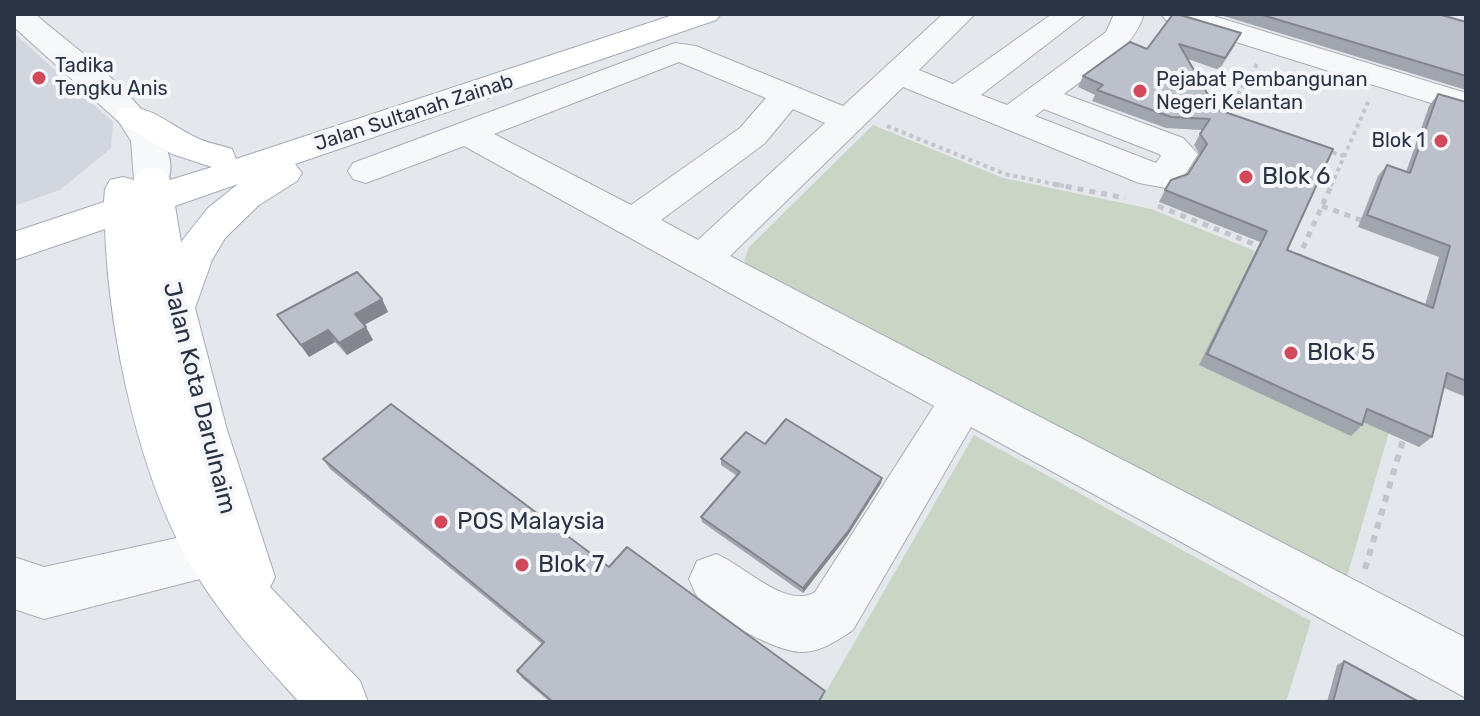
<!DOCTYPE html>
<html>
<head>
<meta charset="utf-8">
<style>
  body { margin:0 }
  #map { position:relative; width:1480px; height:716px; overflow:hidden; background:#e4e7ec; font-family:Rubik,sans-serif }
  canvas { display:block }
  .frame { position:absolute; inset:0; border:16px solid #2b3445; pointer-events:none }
</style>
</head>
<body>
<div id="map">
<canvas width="1480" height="716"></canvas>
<div class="frame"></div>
</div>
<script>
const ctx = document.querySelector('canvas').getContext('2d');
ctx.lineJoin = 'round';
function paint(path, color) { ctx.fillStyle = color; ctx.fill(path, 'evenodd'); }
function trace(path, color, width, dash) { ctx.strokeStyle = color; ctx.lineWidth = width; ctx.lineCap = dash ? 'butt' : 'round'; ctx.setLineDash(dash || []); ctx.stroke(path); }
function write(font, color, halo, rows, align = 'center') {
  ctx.font = font + ' Rubik,sans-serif'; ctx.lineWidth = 8; ctx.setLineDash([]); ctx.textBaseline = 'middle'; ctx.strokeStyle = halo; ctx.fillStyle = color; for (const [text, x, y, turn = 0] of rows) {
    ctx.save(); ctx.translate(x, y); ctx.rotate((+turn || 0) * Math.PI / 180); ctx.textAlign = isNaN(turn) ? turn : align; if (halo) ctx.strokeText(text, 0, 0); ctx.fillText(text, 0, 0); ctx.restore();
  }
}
paint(new Path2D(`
  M14,33L113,122L111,148L60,190L14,206Z`), '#d2d6de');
paint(new Path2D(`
  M873,125L1003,178L1151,209L1255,251L1200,365L1366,391L1397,405L1346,580L748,267L744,261L749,247Z
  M974,435L1311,621L1286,702H820Z`), '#c9d6c5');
const minor = new Path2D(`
  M14,14H35C70,45 199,134 165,187L152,191L139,187L134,179L131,141L119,122L14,27Z
  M943,14H975L919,70L953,84L1052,14H1086L981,95L1007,105L1106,32L1114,14H1144C1133,51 1093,71 1064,94L1183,138L1198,154L1179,184L1166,188L1139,183L903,87L730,256L1466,638V698L971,427L853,630C838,640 821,652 802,652C776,652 712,617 697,596C694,592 692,584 689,579L697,561L716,554C744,565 786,610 815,592L934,406L464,146L366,183L353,179L348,171L353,163L675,43L696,46L843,106ZM679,62L766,98L740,128L631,205L494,134ZM793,109L825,123L698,240L661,220L764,144ZM1044,109L1159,154L1161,156L1156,163L1035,116Z
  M1161,14H1207L1466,93V114L1166,20Z
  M213,530L231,537L239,554L231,571L44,619L14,609V557L44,567Z`);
const major = new Path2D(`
  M676,14H721L716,20L295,164L302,173L297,181L259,205L225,238L212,260L195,308L227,430L275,577L270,587L360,681L368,702H299C261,660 222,618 193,569C139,478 109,335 105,229L14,260V232L104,202L105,189L110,180L123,177L134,180L139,171L152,167L165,171L170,180L212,167L172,154L120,123L115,116L120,109C148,102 171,126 195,137C206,143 220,145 232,149L236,159ZM238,184L208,208L181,242L175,206Z`);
trace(minor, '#a9aeb7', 2);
trace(major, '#a3abb8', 2);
trace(new Path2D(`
  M1225,115L1257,64
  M887,126L1005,174L1064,186
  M1325,150L1344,156
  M1331,186L1369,100`), '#c2c5cb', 4, [4, 4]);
trace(new Path2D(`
  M1054,184L1125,198
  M1158,206L1264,248
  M1322,206L1366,222
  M1298,259L1332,184`), '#c2c5cb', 5, [6, 6]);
trace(new Path2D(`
  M1365,569L1403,440`), '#c2c5cb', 6, [7, 7]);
paint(minor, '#f7f8fa');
paint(major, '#fff');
paint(new Path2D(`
  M1173,14L1235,45L1219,70L1188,59L1287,250L1425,305L1439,257L1358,227L1378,176L1387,165L1406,172L1429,106L1438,94L1466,102V397L1444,388L1432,437L1419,447L1363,422L1362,425L1351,436L1199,365L1260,242L1159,202L1165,190L1188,174L1200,155L1194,145L1202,130L1166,128L1092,101L1095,95L1078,87L1083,76L1147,49Z
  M1217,14H1438L1466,22V90Z
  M382,299L388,312L364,325L373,340L347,355L335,342L309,357L277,315Z
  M765,444L881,483L848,535L803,593L702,522L701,517L737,476L721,465V459Z
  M323,459L609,567L825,691L823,697L820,702H550L522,678L517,671L542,644L330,469Z
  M1344,661L1419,702H1327L1337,665Z`), '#a1a5ae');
paint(new Path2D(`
  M382,299L388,312L362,326L355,314Z
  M366,327L373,340L347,355L339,343Z
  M328,330L335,342L309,357L301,345Z
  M882,478L881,483L848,535L803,593V588Z`), '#83868d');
const building = new Path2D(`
  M1173,14H1177L1241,33L1225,58L1179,44L1216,109L1333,149L1287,250L1433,308L1450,246L1367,215L1387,165L1410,173L1438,94L1466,102V381L1447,373L1432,437L1367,409L1362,425L1207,354L1267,231L1165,190L1171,180L1188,174L1207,144L1200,134L1210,119L1171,117L1097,90L1103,85L1083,76L1130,42L1147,49Z
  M1259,14H1438L1466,22V76Z
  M357,272L382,299L355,314L366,327L339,343L328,330L301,345L277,315Z
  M391,404L609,567L627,547L825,691L818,702H553L517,671L544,642L323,459Z
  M786,419L882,478L849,530L803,588L701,517L740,472L721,459L746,432L765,444Z
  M1344,661L1419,702H1333Z`);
paint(building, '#bbc0ca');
trace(building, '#83868d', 2);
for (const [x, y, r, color] of [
  [39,78,8,"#d1495b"],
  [1140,91,8,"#d1495b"],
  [1441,141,8,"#d1495b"],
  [1246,177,8,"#d1495b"],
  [1291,353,8,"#d1495b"],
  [441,522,8,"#d1495b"],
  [522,565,8,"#d1495b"]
]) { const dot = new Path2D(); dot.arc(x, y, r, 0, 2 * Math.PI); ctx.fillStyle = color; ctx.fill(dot); trace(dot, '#f4f6f9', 3); }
write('20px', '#2b3445', '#f4f6f9', [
  ["Tadika",55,66],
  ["Tengku Anis",55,89],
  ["Pejabat Pembangunan",1156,80],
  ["Negeri Kelantan",1156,103],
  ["Blok 1",1425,141,"right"]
], 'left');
write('20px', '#2b3445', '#f4f6f9', [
  ["Jalan Sultanah Zainab",414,113,-18]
]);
write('24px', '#2b3445', '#f4f6f9', [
  ["Blok 6",1262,177],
  ["Blok 5",1307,353],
  ["POS Malaysia",457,522],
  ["Blok 7",538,565]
], 'left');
write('24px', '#2b3445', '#f4f6f9', [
  ["Jalan Kota Darulnaim",199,398,76]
]);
</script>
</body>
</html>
